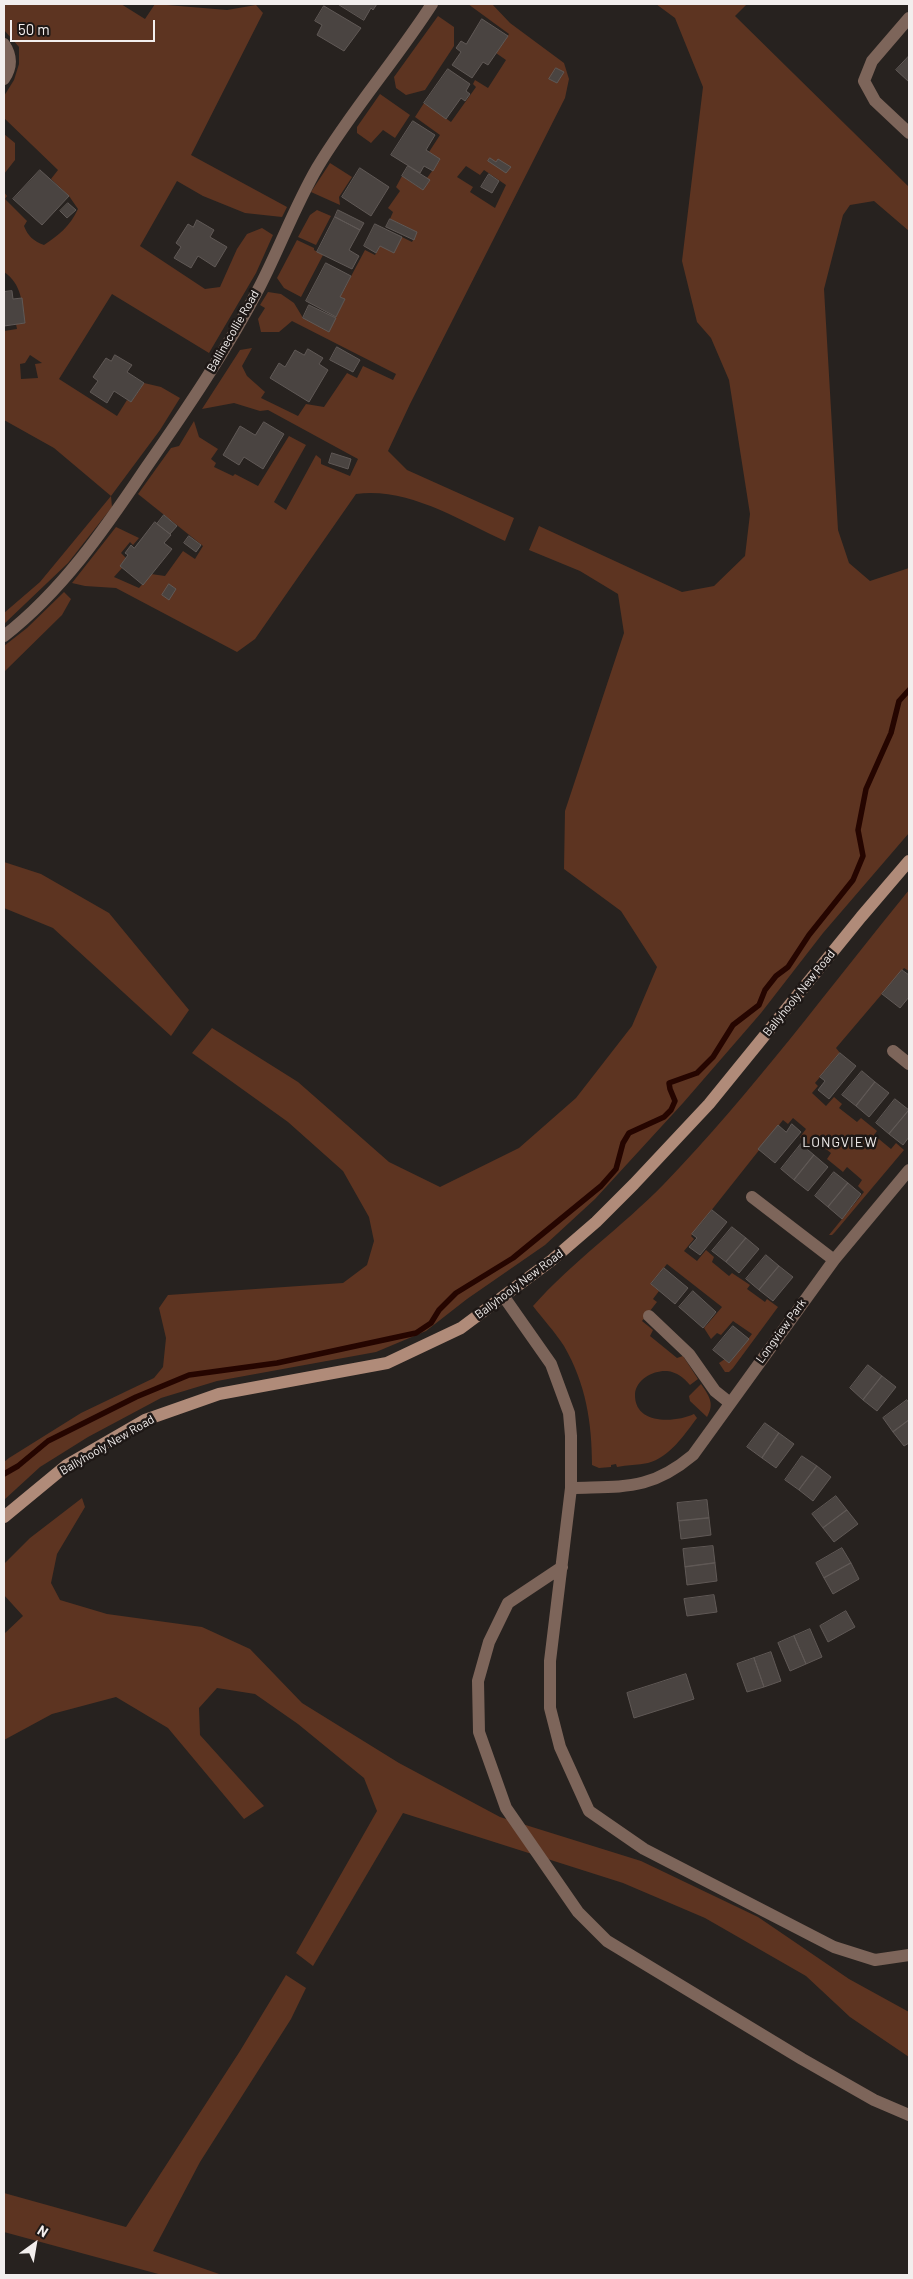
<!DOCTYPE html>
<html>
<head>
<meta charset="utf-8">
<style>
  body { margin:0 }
  #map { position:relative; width:913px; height:2279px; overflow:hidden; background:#27221f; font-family:Barlow,sans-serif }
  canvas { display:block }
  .frame { position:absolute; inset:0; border:5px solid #f2eeed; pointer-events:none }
  .north { position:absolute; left:10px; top:2219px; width:50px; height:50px; -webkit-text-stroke:4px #1e1816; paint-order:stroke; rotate:32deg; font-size:14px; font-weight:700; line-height:20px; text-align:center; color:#f2eeed }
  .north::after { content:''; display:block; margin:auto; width:18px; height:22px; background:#f2eeed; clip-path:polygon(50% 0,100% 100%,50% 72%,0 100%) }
  .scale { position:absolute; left:10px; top:20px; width:145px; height:22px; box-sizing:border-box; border:2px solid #f2eeed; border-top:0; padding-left:6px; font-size:15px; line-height:18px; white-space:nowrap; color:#f2eeed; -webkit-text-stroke:4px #1e1816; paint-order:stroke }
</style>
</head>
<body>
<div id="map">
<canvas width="913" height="2279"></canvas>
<div class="frame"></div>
<div class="north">N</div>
<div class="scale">50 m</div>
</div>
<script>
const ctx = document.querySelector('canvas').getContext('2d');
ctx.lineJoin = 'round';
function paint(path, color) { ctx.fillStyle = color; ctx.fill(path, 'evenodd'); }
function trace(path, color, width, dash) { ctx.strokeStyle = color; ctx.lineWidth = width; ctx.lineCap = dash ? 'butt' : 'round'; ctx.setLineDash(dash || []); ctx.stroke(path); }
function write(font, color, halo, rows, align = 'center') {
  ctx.font = font + ' Barlow,sans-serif'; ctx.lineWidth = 5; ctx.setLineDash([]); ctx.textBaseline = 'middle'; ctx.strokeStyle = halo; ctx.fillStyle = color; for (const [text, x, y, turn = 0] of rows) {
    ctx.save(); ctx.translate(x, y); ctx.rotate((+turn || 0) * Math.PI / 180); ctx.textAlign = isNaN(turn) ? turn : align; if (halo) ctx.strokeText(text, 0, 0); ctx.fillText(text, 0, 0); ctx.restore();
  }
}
paint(new Path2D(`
  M4,4H121L145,19L155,4L227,10L256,5L263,13L191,155L287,207L282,217L245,213L203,196L177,181L140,246L205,289L220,287L237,249L247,234L262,228L273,235L256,273L209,353L112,294L59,379L117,416L127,400L131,402L144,383L161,387L180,398L160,430L111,496L112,507L68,563L4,624V613L40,582L111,496L54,448L4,420V331L17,329L16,324L25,323C22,303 22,284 4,272V192L7,196L5,199L27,221L24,226C28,236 33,241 44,245C59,235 70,226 78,209L69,196L51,179L58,170L4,118V96L14,80L19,64V47L4,30ZM30,355L42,363L35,364L38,378L21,379L20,364L25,363Z
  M468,4H492L510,23L564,63L569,79L565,98L410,404L388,451L407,470L514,518L505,541C459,520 408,487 356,494L255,639L237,652L116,588L85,586L72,583L116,527L139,538L133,545L130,542L121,553L126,558L120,566L122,568L114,577L139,588L151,574L165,576L183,551L195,559L203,546L138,494L171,448L179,446L194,421L199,437L218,449L211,459L216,463L214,467L233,476L235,474L258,486L289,436L306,445L274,502L286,510L316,455L321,459V464L350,476L358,459L268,410L260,411L234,403L202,409L240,350L252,348L242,366L247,376L265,392L261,398L298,416L306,404L324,407L347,373L357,378L363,366L393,380L396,374L292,321L279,332H261L258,319L265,308L260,305L268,292L281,294L294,303L303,318L329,331L345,299L340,297L365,250L375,255L380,246L402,237L412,242L417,232L390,219L393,212L388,208L400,191L396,187L402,176L423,190L429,180L427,178L440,160L429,152L440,135L415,117L424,103L451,122L476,87L473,84L475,80L488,88L506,60L496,53L509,34ZM556,68L563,72L557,83L550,79ZM466,166L480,175L484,170L506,185L495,208L470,192L473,187L457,177Z
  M656,4H747L735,16L909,187V231L874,201L850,205L843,215L824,289L838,530L849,563L870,581L909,568V833L823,933L761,1013L683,1103L595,1199L545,1245L467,1299L426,1331L376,1352L217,1381L161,1398L88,1437L40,1467L4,1500V1462L9,1458L81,1413L154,1378L163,1367L166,1338L159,1308L168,1295L343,1283L367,1265L374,1241L369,1217L343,1171L288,1122L192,1053L212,1028L298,1082L389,1162L440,1187L519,1148L576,1098L632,1026L657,967L621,911L564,869L565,811L624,633L618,594L580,571L529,550L539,526L682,592L714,586L745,556L750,514L729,380L711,338L697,322L682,261L703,87L675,18Z
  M438,16L454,27V46L425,90L406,95L396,88L394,77Z
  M380,94L410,115L395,138L383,130L371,143L357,133V127Z
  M4,134L15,143V160L4,174Z
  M330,163L352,177L339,197L340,205L311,192Z
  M317,210L331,216L316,245L298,237L310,215Z
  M297,240L314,248V250L323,255L301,297L284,288L277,278Z
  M64,592L71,599L62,615L4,672V646L27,628Z
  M4,862L41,874L109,913L189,1010L171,1036L53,928L4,908Z
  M909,890V971L904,968L836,1048L840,1053L815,1083L818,1086L812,1093L826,1106L834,1097L842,1104L839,1108L857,1122L861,1118L877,1131L874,1135L891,1149L896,1143L904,1150L835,1232L832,1235H829L864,1192L858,1186L862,1180L847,1167L843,1172L827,1159L831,1153L813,1139L809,1145L800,1137L806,1129L793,1118L788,1124L783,1120L691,1236L694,1239L684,1251L697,1261L706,1250L714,1257L712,1262L729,1276L732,1273L750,1285L747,1289L765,1302L767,1299L778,1307L733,1368L729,1372H725L719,1363L725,1359L729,1363L752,1334L733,1321L721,1335L717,1333L711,1339L704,1328L722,1307L667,1264L651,1284L659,1291L653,1299L657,1302L642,1321L653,1330L650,1336L677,1358L683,1356L698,1379L690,1385C684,1378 677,1372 667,1371C654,1370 636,1379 635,1394C634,1425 675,1423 694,1414L697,1418C685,1434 669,1458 648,1463C638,1465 627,1465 617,1467L616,1464L611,1465V1467L599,1468L592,1465C592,1423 586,1384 564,1346C555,1332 543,1319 533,1306C573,1261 622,1227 664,1184C752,1093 829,988 909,890Z
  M701,1384C709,1396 715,1403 707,1417L690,1401L689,1396Z
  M82,1498L85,1507L57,1554L51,1583L60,1600L107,1614L202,1627L250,1649L302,1703L399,1763L500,1817L641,1861L758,1917L849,1979L909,2012V2057L850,2017L806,1976L705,1918L623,1883L403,1813L313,1966L296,1953L377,1811L364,1778L298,1724L255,1694L217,1688L199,1708L200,1735L264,1806L244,1819L168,1728L116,1697L52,1714L4,1740V1634L23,1616L4,1595V1564L30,1538Z
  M286,1975L306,1988L291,2019L200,2162L153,2251L222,2275H162L4,2232V2193L126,2227L240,2051Z`), '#5d3421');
trace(new Path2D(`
  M4,1474L18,1466L48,1441L136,1397L189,1375L277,1363L416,1333L431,1323L439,1310L456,1293L513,1258L601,1186L616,1169L623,1143L629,1133L664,1117L671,1110L675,1101L670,1089L669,1083L697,1073L713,1057L733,1025L759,1005L765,990L776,976L788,967L809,935L853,880L863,856L858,830L866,789L891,733L899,701L909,690`), '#250500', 5.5);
const building = new Path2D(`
  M338,4H377L373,10L371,8L364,20Z
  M324,6L361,28L344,51L317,35L322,25L315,21Z
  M482,19L508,36L488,65L483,62L472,78L452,65L461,52L456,48L461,41L466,44Z
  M909,56V82L896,70Z
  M556,68L564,72L557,83L549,79Z
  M448,69L470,84L466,91L470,94L465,101L461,98L446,119L424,103Z
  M413,121L435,135L426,150L440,159L433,171L424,166L420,173L391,155Z
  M490,158L496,162L498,159L511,167L506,173L488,161Z
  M408,166L430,180L423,190L402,176Z
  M360,168L389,187L371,216L342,197Z
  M40,170L69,196L42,225L13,199Z
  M489,174L499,181L492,193L481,187Z
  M68,203L76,210L67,218L60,211Z
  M338,210L364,223L360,230L335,217Z
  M335,217L360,230L349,250L359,256L352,269L317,252Z
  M390,219L417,232L414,240L386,227Z
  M197,220L214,230L210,237L227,247L215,267L198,256L191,268L174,258L181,247L176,243L188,224L193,227Z
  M375,224L402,237L394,253L380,246L376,253L364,246Z
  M326,263L351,276L340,297L345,299L336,317L306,301Z
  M12,291L13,299L22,298L25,323L4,326V292Z
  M309,305L336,318L329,332L303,318Z
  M337,347L360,360L353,372L330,360Z
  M308,349L323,358L319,364L328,370L309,402L270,378L279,363L285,367L295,350L304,355Z
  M115,355L132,365L127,372L144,383L131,402L114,391L107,403L90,392L98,381L93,377L106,358L111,361Z
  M264,422L284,434L263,469L244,457L239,465L223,455L240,426L255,435Z
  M332,453L351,459L348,469L329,463Z
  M164,515L177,526L170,534L157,524Z
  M155,522L171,535L164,543L172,549L143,585L120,566L128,555L125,553L131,545L134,548Z
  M189,536L201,545L196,552L184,543Z
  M169,584L176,589L169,600L162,595Z
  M902,970L909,975V997L900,1008L882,994Z
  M840,1053L856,1066L829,1099L818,1090L825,1081L820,1077Z
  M862,1071L875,1082L856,1106L842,1095Z
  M875,1082L889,1093L869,1117L856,1106Z
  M895,1099L909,1110L889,1134L876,1123Z
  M909,1110V1137L903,1145L889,1134Z
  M792,1124L801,1132L775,1163L758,1149L778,1125L786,1132Z
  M801,1144L814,1155L794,1180L781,1169Z
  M814,1155L828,1167L808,1191L794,1180Z
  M834,1172L848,1183L828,1207L815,1196Z
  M848,1183L861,1194L842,1219L828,1207Z
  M712,1210L727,1222L700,1255L689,1247L697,1238L692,1234Z
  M732,1227L746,1238L726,1262L712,1251Z
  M746,1238L759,1249L739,1273L726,1262Z
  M766,1255L779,1266L759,1290L746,1279Z
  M779,1266L793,1277L773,1301L759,1290Z
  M664,1268L688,1288L675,1304L651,1284Z
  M693,1291L716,1312L703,1328L679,1307Z
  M733,1326L749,1339L729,1363L713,1350Z
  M868,1365L882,1376L863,1400L850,1388Z
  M882,1376L896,1387L877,1411L863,1400Z
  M907,1400L909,1403V1420L893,1432L883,1418Z
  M909,1420V1443L904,1446L893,1432Z
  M765,1423L779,1433L762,1458L747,1447Z
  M779,1433L794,1444L776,1468L762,1458Z
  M802,1456L817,1466L799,1490L785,1480Z
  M817,1466L831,1477L813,1501L799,1490Z
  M836,1496L847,1510L823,1528L812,1514Z
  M707,1500L709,1518L679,1521L677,1503Z
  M847,1510L858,1524L834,1542L823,1528Z
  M709,1518L711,1535L681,1539L679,1521Z
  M713,1546L715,1563L685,1567L683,1549Z
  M842,1548L851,1563L824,1578L816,1563Z
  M715,1563L717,1581L687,1585L685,1567Z
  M851,1563L859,1579L833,1594L824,1578Z
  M714,1595L717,1612L687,1616L684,1599Z
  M846,1611L855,1627L828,1642L820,1626Z
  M810,1629L822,1657L806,1664L794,1636Z
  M794,1636L806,1664L790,1671L778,1643Z
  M771,1652L781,1681L764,1687L754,1658Z
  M754,1658L764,1687L747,1692L737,1664Z
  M686,1674L694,1699L634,1718L627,1693Z`);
paint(building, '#4a4441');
trace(building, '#605956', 1);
trace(new Path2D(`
  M909,18L872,61L864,81L875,101L909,133
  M4,44C12,56 12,67 4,79
  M4,636C62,591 104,530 145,469C186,410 227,350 260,286C280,247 295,206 317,168C351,111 396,60 432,4
  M893,1051L909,1064
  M752,1197L834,1260
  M504,1297L551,1364L569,1413L571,1436V1488L550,1661V1708L560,1747L589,1811L644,1849L834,1947L875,1960L909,1955
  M649,1316L689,1354L715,1391L730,1403
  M571,1488C624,1486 650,1491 693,1455L834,1260L909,1170
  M562,1567L508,1603L489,1642L478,1681L479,1732L506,1808L578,1912L607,1941L802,2059L874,2100L909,2115`), '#7d655a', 12);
trace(new Path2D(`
  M4,1517L67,1465L145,1420L219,1394L387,1363L461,1328L552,1260L596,1222L634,1184L709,1104L861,917L909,861`), '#b08b79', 12);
write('12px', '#f2eeed', '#1e1816', [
  ["Ballinecollie Road",233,331,-60],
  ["Ballyhooly New Road",799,993,-51],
  ["Ballyhooly New Road",519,1284,-37],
  ["Longview Park",781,1331,-54],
  ["Ballyhooly New Road",107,1445,-30]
]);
ctx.letterSpacing = '1px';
write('14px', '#f2eeed', '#1e1816', [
  ["LONGVIEW",840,1142]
]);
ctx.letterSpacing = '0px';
</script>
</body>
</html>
